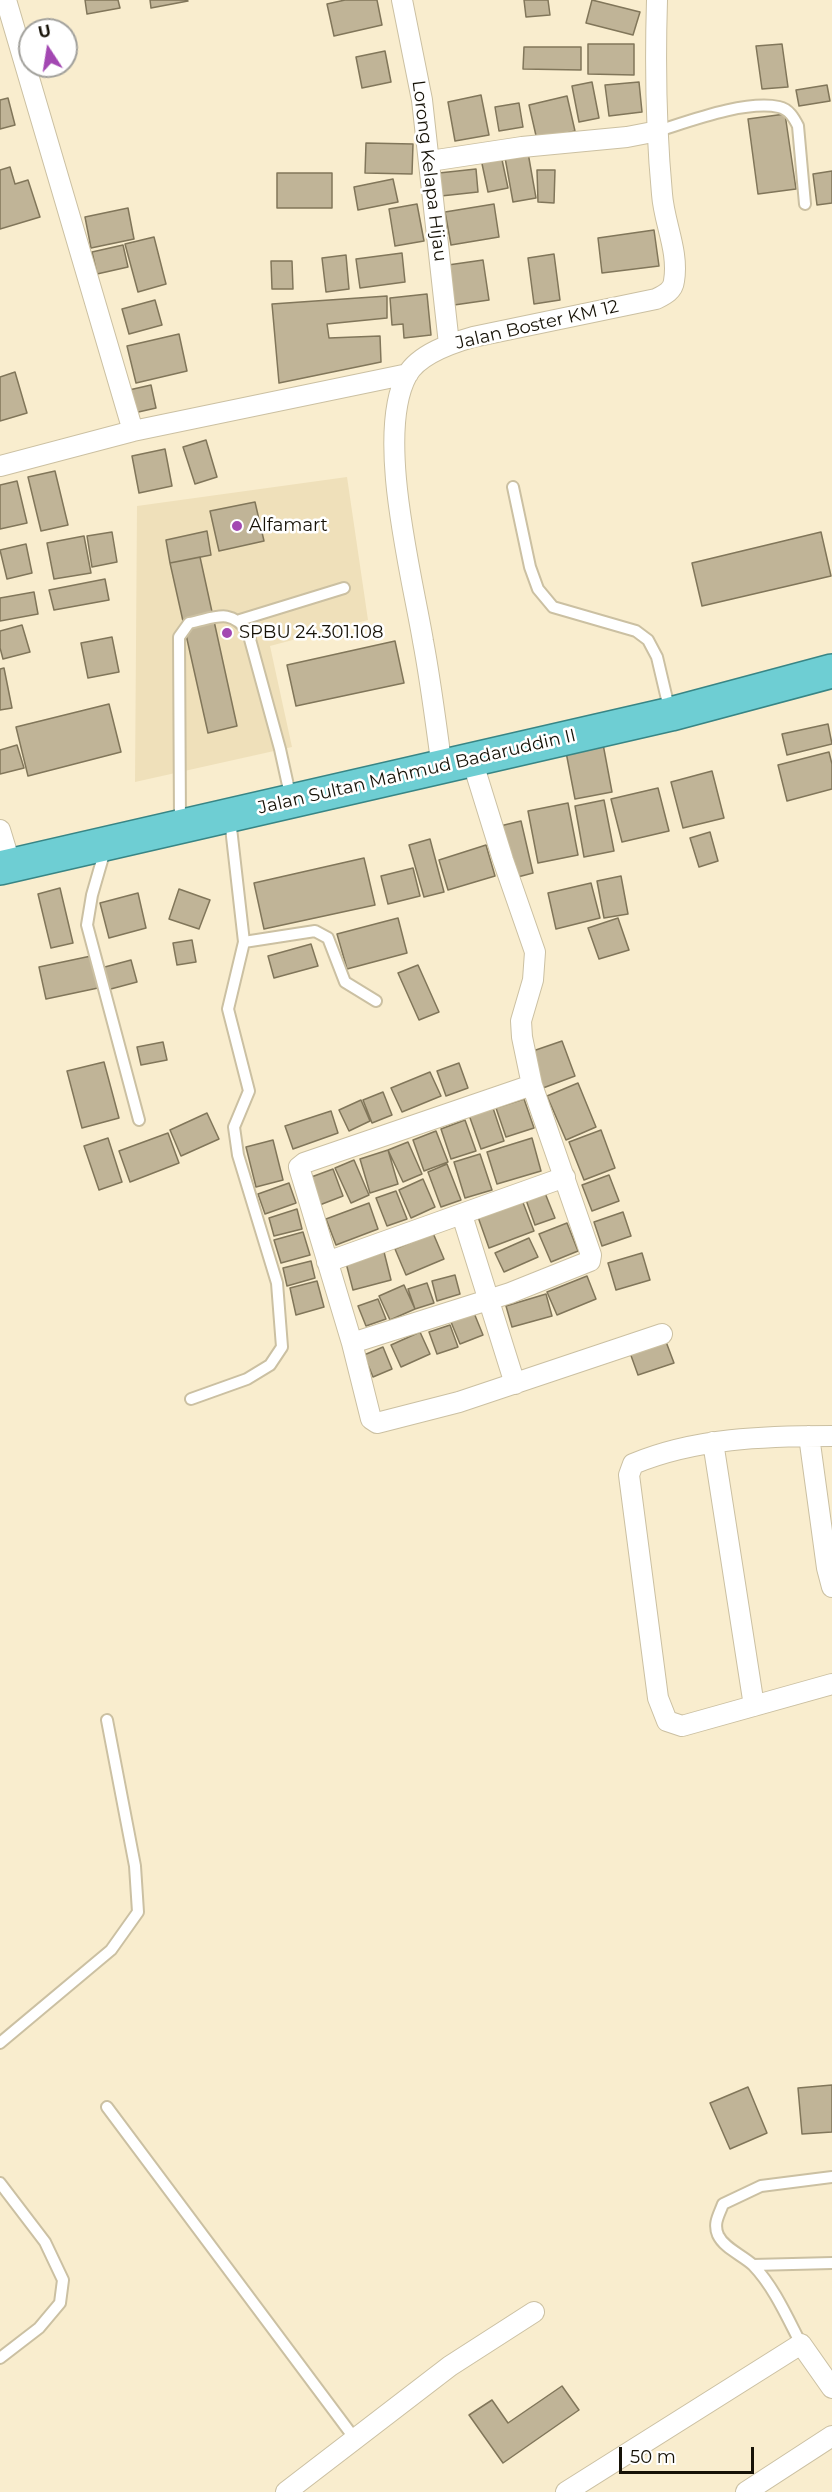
<!DOCTYPE html>
<html>
<head>
<meta charset="utf-8">
<style>
  body { margin:0 }
  #map { position:relative; width:832px; height:2492px; overflow:hidden; background:#f9edce; font-family:Montserrat,sans-serif }
  canvas { display:block }
  .north { position:absolute; left:18px; top:18px; width:60px; height:60px; box-sizing:border-box; background:#fff; border:2px solid #a2a19c; border-radius:50%; rotate:348deg; font-size:16px; font-weight:700; line-height:24px; text-align:center; color:#171308 }
  .north::after { content:''; display:block; margin:auto; width:21px; height:27px; background:#a348b2; clip-path:polygon(50% 0,100% 100%,50% 72%,0 100%) }
  .scale { position:absolute; left:619px; top:2447px; width:135px; height:27px; box-sizing:border-box; border:3px solid #171308; border-top:0; padding-left:8px; font-size:18px; line-height:21px; white-space:nowrap; color:#171308; -webkit-text-stroke:4px #fff; paint-order:stroke }
</style>
</head>
<body>
<div id="map">
<canvas width="832" height="2492"></canvas>
<div class="north">U</div>
<div class="scale">50 m</div>
</div>
<script>
const ctx = document.querySelector('canvas').getContext('2d');
ctx.lineJoin = 'round';
function paint(path, color) { ctx.fillStyle = color; ctx.fill(path, 'evenodd'); }
function trace(path, color, width, dash) { ctx.strokeStyle = color; ctx.lineWidth = width; ctx.lineCap = dash ? 'butt' : 'round'; ctx.setLineDash(dash || []); ctx.stroke(path); }
function write(font, color, halo, rows, align = 'center') {
  ctx.font = font + ' Montserrat,sans-serif'; ctx.lineWidth = 5; ctx.setLineDash([]); ctx.textBaseline = 'middle'; ctx.strokeStyle = halo; ctx.fillStyle = color; for (const [text, x, y, turn = 0] of rows) {
    ctx.save(); ctx.translate(x, y); ctx.rotate((+turn || 0) * Math.PI / 180); ctx.textAlign = isNaN(turn) ? turn : align; if (halo) ctx.strokeText(text, 0, 0); ctx.fillText(text, 0, 0); ctx.restore();
  }
}
paint(new Path2D(`
  M347,477L368,620L270,646L292,747L135,782L137,506Z`), '#efe0ba');
const building = new Path2D(`
  M85,0H118L120,8L87,14Z
  M150,0H187L188,1L151,8Z
  M345,0H377L382,25L334,36L327,4Z
  M524,0H548L550,15L526,17Z
  M592,0L640,12L633,35L586,23Z
  M588,44H634V75L588,74Z
  M782,44L788,87L762,89L756,46Z
  M524,47H581V70L523,69Z
  M385,51L391,82L362,88L356,57Z
  M592,82L599,118L579,122L572,86Z
  M639,82L642,112L609,116L605,85Z
  M827,85L830,101L799,106L796,90Z
  M481,95L489,135L455,141L448,102Z
  M567,96L575,131L537,140L529,105Z
  M8,98L15,125L0,129V100Z
  M519,103L523,127L499,131L495,107Z
  M785,114L796,189L758,194L748,119Z
  M366,143L413,144L412,174L365,173Z
  M527,147L536,198L513,202L504,152Z
  M501,155L508,188L488,192L481,159Z
  M10,167L15,184L28,180L40,217L0,229V170Z
  M476,169L478,192L441,196L439,173Z
  M537,170H555L554,203L538,202Z
  M832,171V203L817,205L813,174Z
  M277,173H332V208H277Z
  M393,179L398,202L358,210L354,187Z
  M417,204L424,241L395,246L389,209Z
  M494,204L499,237L451,245L445,212Z
  M128,208L134,239L91,248L85,217Z
  M654,230L659,266L602,273L598,238Z
  M154,237L166,284L138,292L125,244Z
  M123,245L128,267L97,274L92,252Z
  M402,253L405,282L360,288L356,259Z
  M554,254L560,300L534,304L528,258Z
  M346,255L349,289L326,292L322,258Z
  M483,260L489,300L454,305L448,265Z
  M271,261H292L293,289H272Z
  M427,294L431,335L404,338L403,324L392,325L390,298Z
  M387,296V318L327,324L329,338L380,336L381,362L279,383L272,304Z
  M155,300L162,325L129,334L122,309Z
  M179,334L187,371L136,383L127,346Z
  M15,372L27,413L0,421V377Z
  M151,385L156,408L134,413L129,390Z
  M206,440L217,477L195,484L183,447Z
  M165,449L172,486L139,493L132,456Z
  M55,471L68,525L41,531L28,477Z
  M17,481L27,523L0,529V485Z
  M255,502L264,541L219,551L210,511Z
  M207,531L211,555L170,563L166,540Z
  M112,532L117,562L92,567L87,536Z
  M821,532L831,576L702,606L692,563Z
  M84,536L91,573L54,579L47,543Z
  M26,544L32,573L7,579L0,550Z
  M200,557L237,726L208,733L170,563Z
  M105,579L109,600L54,610L49,590Z
  M34,592L38,614L0,621V598Z
  M22,625L30,652L3,659L0,648V631Z
  M112,637L119,672L88,678L81,643Z
  M395,641L404,683L296,706L287,665Z
  M4,668L12,708L0,710V669Z
  M109,704L121,752L28,776L16,727Z
  M828,724L832,744L787,755L782,734Z
  M603,744L612,792L575,799L566,752Z
  M17,745L24,768L0,774V750Z
  M829,752L832,764V789L787,801L778,765Z
  M712,771L724,818L683,828L671,782Z
  M658,788L669,831L622,842L611,799Z
  M604,800L614,851L584,857L575,806Z
  M568,803L578,855L538,863L528,811Z
  M521,821L533,873L514,878L500,826Z
  M710,832L718,861L699,867L690,838Z
  M430,839L444,892L424,897L409,845Z
  M486,845L495,876L448,890L439,860Z
  M364,858L375,905L264,929L254,883Z
  M413,868L420,896L388,904L381,876Z
  M621,876L628,914L604,918L597,881Z
  M591,883L600,918L556,929L548,893Z
  M60,888L73,943L51,948L38,894Z
  M179,889L210,900L199,929L169,919Z
  M138,893L146,928L109,938L100,903Z
  M398,918L407,953L347,969L337,934Z
  M618,918L629,950L599,959L588,928Z
  M192,940L196,962L177,965L173,943Z
  M311,944L318,966L274,978L268,956Z
  M91,956L98,988L46,999L39,967Z
  M131,960L137,982L107,990L101,968Z
  M418,965L439,1012L419,1020L398,973Z
  M562,1041L575,1076L543,1088L530,1052Z
  M163,1042L167,1060L141,1065L137,1047Z
  M104,1062L119,1118L82,1128L67,1071Z
  M459,1063L468,1088L446,1096L437,1071Z
  M430,1072L441,1096L402,1112L391,1088Z
  M578,1083L596,1127L566,1140L547,1096Z
  M383,1092L392,1115L372,1123L363,1100Z
  M524,1099L534,1128L506,1137L496,1108Z
  M361,1100L370,1121L349,1131L339,1110Z
  M493,1108L504,1141L481,1149L469,1115Z
  M331,1111L338,1133L293,1149L285,1126Z
  M207,1113L219,1139L181,1156L170,1130Z
  M465,1120L476,1151L451,1159L441,1129Z
  M601,1130L615,1168L584,1180L569,1142Z
  M436,1131L448,1162L424,1171L413,1140Z
  M168,1133L179,1163L130,1182L119,1151Z
  M108,1138L122,1182L99,1190L84,1146Z
  M532,1138L541,1171L497,1184L487,1152Z
  M273,1140L283,1180L256,1187L246,1147Z
  M408,1142L422,1174L403,1182L388,1150Z
  M388,1150L398,1184L370,1193L360,1159Z
  M480,1154L492,1190L465,1198L454,1162Z
  M354,1160L369,1195L351,1203L335,1168Z
  M447,1164L461,1200L441,1207L428,1172Z
  M333,1169L343,1196L317,1206L306,1179Z
  M609,1175L619,1201L592,1211L582,1185Z
  M423,1179L435,1207L411,1218L399,1190Z
  M289,1183L296,1203L265,1214L258,1194Z
  M396,1191L407,1219L387,1226L376,1198Z
  M545,1193L555,1218L535,1225L526,1200Z
  M522,1200L534,1231L489,1248L478,1217Z
  M369,1203L378,1229L336,1245L326,1219Z
  M297,1209L302,1229L274,1236L269,1218Z
  M623,1212L631,1236L602,1246L594,1222Z
  M567,1223L578,1251L551,1262L539,1234Z
  M303,1232L310,1255L281,1263L274,1240Z
  M433,1233L444,1259L406,1275L395,1249Z
  M529,1238L538,1257L504,1272L495,1253Z
  M384,1252L391,1280L353,1290L346,1263Z
  M642,1253L650,1280L616,1290L608,1263Z
  M311,1261L315,1278L287,1286L283,1268Z
  M455,1275L460,1294L437,1301L432,1281Z
  M587,1276L596,1299L557,1315L547,1292Z
  M317,1281L324,1307L296,1315L290,1288Z
  M427,1283L434,1303L415,1309L408,1289Z
  M404,1285L415,1309L390,1320L379,1296Z
  M546,1294L552,1316L512,1327L506,1306Z
  M378,1299L386,1319L366,1326L358,1306Z
  M474,1313L483,1335L460,1344L451,1322Z
  M450,1325L458,1347L437,1354L429,1332Z
  M420,1332L430,1354L401,1367L391,1345Z
  M665,1339L674,1363L638,1375L629,1350Z
  M383,1347L392,1369L373,1377L364,1355Z
  M832,2085V2132L802,2134L798,2088Z
  M748,2087L767,2133L730,2149L710,2103Z
  M562,2386L579,2410L503,2463L469,2415L492,2400L508,2423Z`);
paint(building, '#c0b497');
trace(building, '#81765a', 1.5);
const service = new Path2D(`
  M658,131C690,121 745,100 779,107C789,109 794,118 798,126L805,204
  M513,487L530,567L538,589L553,607L636,631L648,640L657,657L670,712
  M240,620L344,588
  M180,823L179,637L189,623C215,618 230,607 248,632L280,749L291,799
  M105,850L92,895L87,925L139,1120
  M244,942L315,931L328,938L345,982L376,1001
  M191,1399L247,1379L270,1365L282,1347L277,1283L238,1155L234,1127L249,1091L228,1009L244,942L230,819
  M0,2043L111,1950L138,1912L135,1866L107,1720
  M107,2107L355,2439
  M0,2183L45,2242L63,2280L60,2303L39,2328L0,2358
  M753,2265L832,2263
  M801,2344C787,2317 774,2287 753,2265C742,2255 724,2248 718,2235C713,2223 719,2215 723,2204L761,2186L832,2177`);
const minor = new Path2D(`
  M6,0L133,431
  M402,0L422,100L449,344
  M430,161L522,147L627,137L658,131
  M0,466L133,431L408,374
  M442,768C436,725 431,683 423,641C412,575 375,434 407,375C419,354 452,343 473,337L656,299C664,295 673,291 674,281C679,251 664,223 662,194C656,130 655,65 657,0
  M0,830L11,866
  M532,1085L304,1163L299,1167L352,1343L371,1419L377,1423L459,1402L662,1334
  M462,1215L515,1384
  M327,1262L565,1177
  M352,1343L510,1293L590,1261L591,1255L532,1085L522,1037L521,1021L533,980L535,952L503,860L472,760
  M809,1436L827,1568L832,1587
  M832,1436C765,1436 695,1438 633,1464L629,1475L658,1698L667,1721L682,1726L832,1684
  M713,1442L754,1706
  M286,2492L450,2366L534,2312
  M566,2492L801,2344L832,2388
  M746,2492L832,2436`);
const trunk = new Path2D(`
  M0,868L671,714L832,671`);
trace(service, '#cbc0a2', 14);
trace(minor, '#cbc0a2', 22);
trace(trunk, '#388585', 36);
trace(service, '#fff', 10);
trace(minor, '#fff', 20);
trace(trunk, '#6eced3', 33);
for (const [x, y, r, color] of [
  [237,526,6,"#a348b2"],
  [227,633,6,"#a348b2"]
]) { const dot = new Path2D(); dot.arc(x, y, r, 0, 2 * Math.PI); ctx.fillStyle = color; ctx.fill(dot); trace(dot, '#fff', 2); }
write('18px', '#171308', '#fff', [
  ["Lorong Kelapa Hijau",429,171,83],
  ["Jalan Boster KM 12",537,325,-13],
  ["Jalan Sultan Mahmud Badaruddin II",417,772,-13]
]);
write('18px', '#171308', '#fff', [
  ["Alfamart",249,526],
  ["SPBU 24.301.108",239,633]
], 'left');
</script>
</body>
</html>
